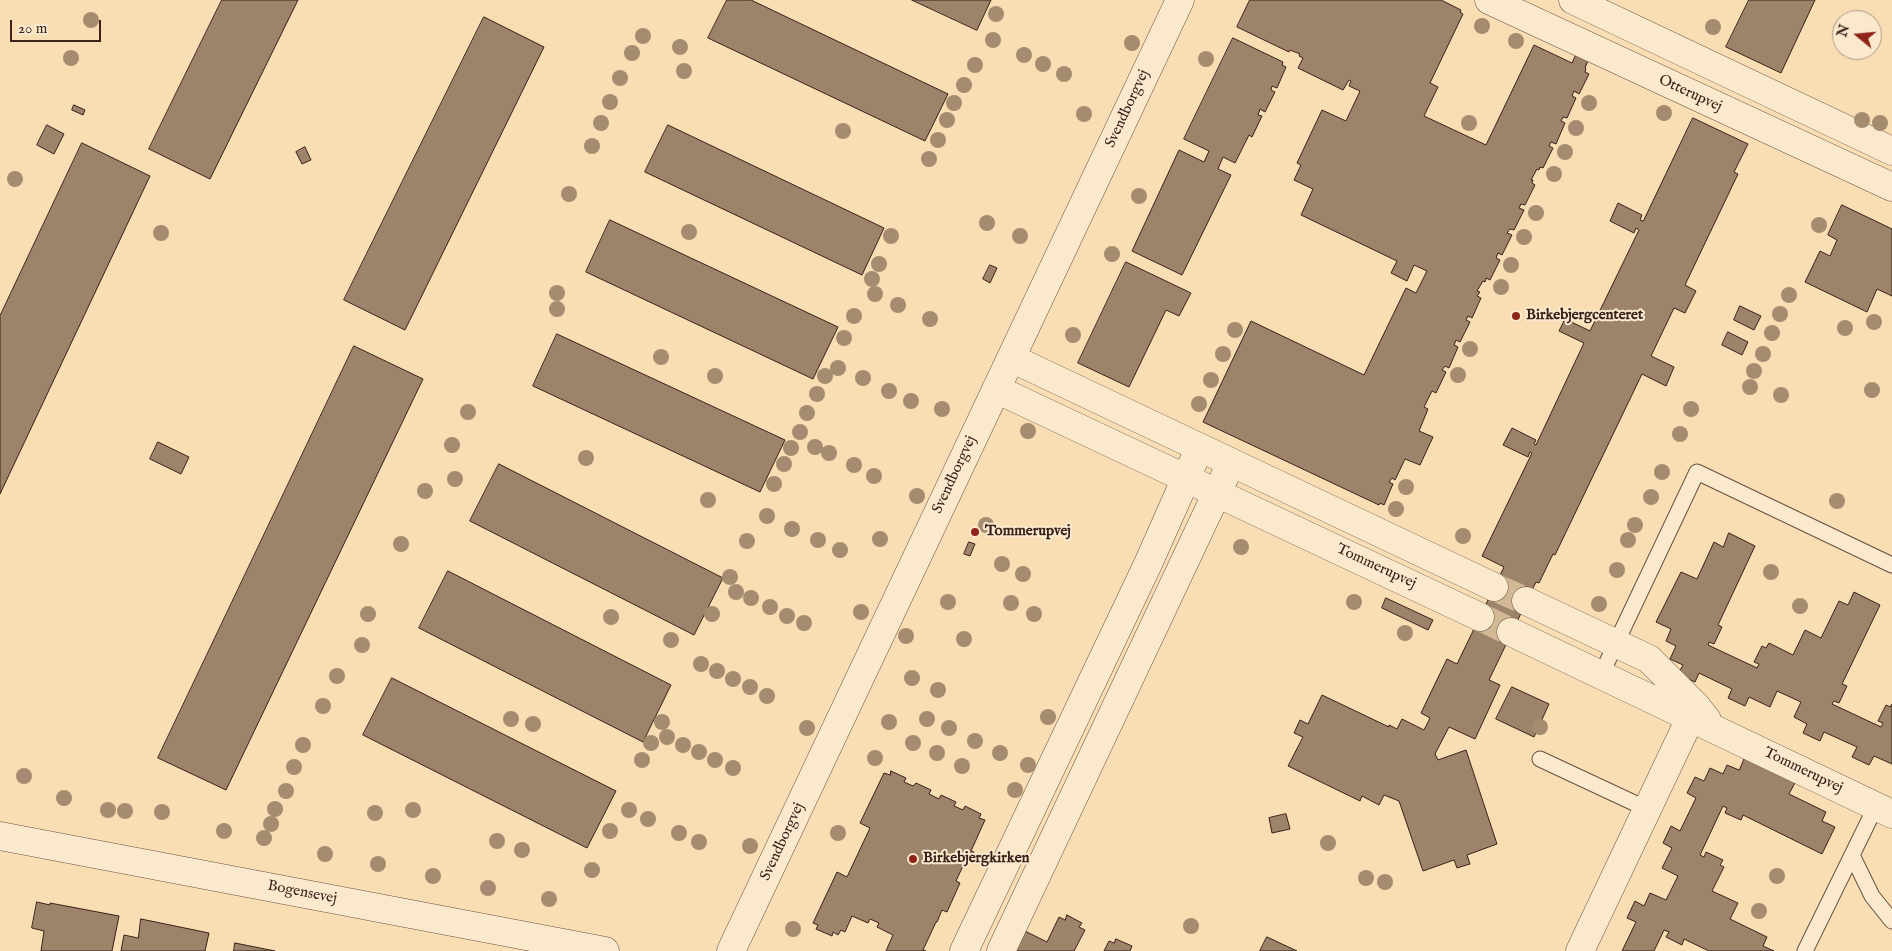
<!DOCTYPE html>
<html>
<head>
<meta charset="utf-8">
<style>
  body { margin:0 }
  #map { position:relative; width:1892px; height:951px; overflow:hidden; background:#f9ddb3; font-family:"IM FELL English",serif }
  canvas { display:block }
  .north { position:absolute; left:1832px; top:10px; width:50px; height:50px; box-sizing:border-box; background:#fbe9ce; border:1px solid #ad9986; border-radius:50%; rotate:287deg; font-size:14px; font-weight:700; line-height:20px; text-align:center; color:#38221a }
  .north::after { content:''; display:block; margin:auto; width:18px; height:22px; background:#8f2418; clip-path:polygon(50% 0,100% 100%,50% 72%,0 100%) }
  .scale { position:absolute; left:10px; top:20px; width:91px; height:22px; box-sizing:border-box; border:2px solid #38221a; border-top:0; padding-left:6px; font-size:15px; line-height:18px; white-space:nowrap; color:#38221a; -webkit-text-stroke:4px #fbe9ce; paint-order:stroke }
</style>
</head>
<body>
<div id="map">
<canvas width="1892" height="951"></canvas>
<div class="north">N</div>
<div class="scale">20 m</div>
</div>
<script>
const ctx = document.querySelector('canvas').getContext('2d');
ctx.lineJoin = 'round';
function paint(path, color) { ctx.fillStyle = color; ctx.fill(path, 'evenodd'); }
function trace(path, color, width, dash) { ctx.strokeStyle = color; ctx.lineWidth = width; ctx.lineCap = dash ? 'butt' : 'round'; ctx.setLineDash(dash || []); ctx.stroke(path); }
function write(font, color, halo, rows, align = 'center') {
  ctx.font = font + ' "IM FELL English",serif'; ctx.lineWidth = 4; ctx.setLineDash([]); ctx.textBaseline = 'middle'; ctx.strokeStyle = halo; ctx.fillStyle = color; for (const [text, x, y, turn = 0] of rows) {
    ctx.save(); ctx.translate(x, y); ctx.rotate((+turn || 0) * Math.PI / 180); ctx.textAlign = isNaN(turn) ? turn : align; if (halo) ctx.strokeText(text, 0, 0); ctx.fillText(text, 0, 0); ctx.restore();
  }
}
const building = new Path2D(`
  M222,0H298L210,179L149,149Z
  M727,0H751L948,94L925,141L708,38Z
  M912,0H991L977,30Z
  M1250,0H1441L1461,10L1460,12L1463,14L1430,83L1438,87L1424,116L1486,145L1534,45L1572,63L1577,52L1589,58L1585,68L1586,69L1585,72L1589,74L1579,94L1574,91L1572,96L1576,98L1567,118L1563,117L1561,121L1565,123L1556,144L1551,142L1549,146L1553,148L1543,168L1540,167L1539,170L1537,169L1531,180H1533L1532,183L1535,185L1525,205L1521,204L1519,208L1524,210L1514,230L1510,229L1507,233L1512,235L1502,255L1498,253L1496,258L1500,260L1490,280L1486,278L1485,282L1483,281L1477,291L1480,292L1477,296L1481,298L1472,318L1468,316L1466,320L1470,322L1460,342L1456,340L1454,345L1458,347L1449,368L1445,366L1442,370L1446,372L1436,393L1432,391L1424,407L1428,409L1419,431L1433,437L1420,465L1405,459L1395,480L1392,478L1389,482L1393,484L1384,505L1380,503L1379,505L1203,422L1251,321L1364,375L1406,288L1416,293L1427,271L1414,265L1407,281L1391,273L1397,261L1301,215L1313,189L1294,180L1301,165L1297,163L1322,110L1346,121L1360,91L1349,86L1351,81L1349,80L1343,90L1298,68L1303,58L1299,56L1300,54L1290,50L1289,52L1237,27Z
  M1749,0H1815L1781,73L1726,47Z
  M484,17L544,47L405,330L344,300Z
  M1233,38L1283,62L1282,65L1286,67L1277,88L1272,86L1271,90L1275,92L1265,112L1260,109L1258,115L1262,116L1252,137L1249,135L1235,163L1223,157L1218,169L1231,175L1182,275L1132,251L1179,150L1204,162L1209,151L1184,139Z
  M74,105L85,110L83,115L72,110Z
  M1693,118L1748,144L1734,172L1738,174L1685,285L1696,291L1685,313L1674,308L1651,356L1674,367L1666,386L1642,374L1555,555L1553,554L1539,583L1536,582L1489,680L1500,685L1475,739L1449,727L1435,754L1438,760L1466,750L1497,844L1467,855L1470,864L1457,868L1454,860L1423,871L1399,801L1384,795L1379,805L1362,796L1360,801L1288,766L1303,737L1294,733L1300,720L1308,724L1322,695L1389,727V725L1397,729L1402,719L1424,730L1430,718L1421,713L1447,659L1457,664L1504,567L1482,556L1532,453L1530,452L1528,457L1503,445L1512,428L1536,440L1534,444L1536,445L1584,343L1559,331L1565,319L1590,331L1639,230L1636,228L1634,233L1610,221L1618,203L1642,215L1640,220L1643,221Z
  M47,125L64,134L54,154L37,145Z
  M668,125L884,228L862,275L645,172Z
  M82,143L150,176L0,494V316Z
  M305,147L311,160L302,164L296,152Z
  M1842,205L1892,229V296L1877,289L1867,312L1805,282L1820,251L1830,256L1837,240L1828,235Z
  M610,220L838,327L813,379L586,272Z
  M1126,262L1191,293L1179,316L1166,310L1129,387L1078,363Z
  M990,265L997,268L990,283L983,279Z
  M1740,306L1761,316L1754,330L1734,320Z
  M1728,332L1748,342L1742,355L1722,345Z
  M557,334L785,440L760,492L533,386Z
  M354,346L423,379L226,790L158,758Z
  M158,442L189,457L181,474L150,459Z
  M499,464L723,578L694,635L470,521Z
  M1729,533L1755,546L1718,625L1722,627L1714,644L1709,642L1708,645L1757,668L1759,664L1754,662L1762,646L1766,648L1769,643L1793,655L1805,630L1821,638L1839,601L1848,605L1854,592L1880,605L1842,684L1847,686L1839,703L1834,701L1832,704L1881,727L1883,723L1878,721L1886,705L1890,707L1892,704V764L1874,756L1869,765L1852,757L1857,747L1824,732L1820,741L1803,733L1807,724L1794,717L1801,702L1777,691L1770,707L1749,697L1745,706L1728,698L1732,689L1699,673L1695,682L1678,674L1683,665L1670,659L1676,646L1666,641L1671,629L1656,622L1681,572L1697,579L1714,542L1723,547Z
  M969,542L975,544L970,556L964,554Z
  M448,571L671,685L643,742L419,628Z
  M1386,598L1433,620L1428,630L1382,608Z
  M392,678L616,791L587,848L363,735Z
  M1512,687L1549,704L1534,737L1496,719Z
  M1746,755L1797,779L1789,794L1826,812L1822,821L1835,827L1822,854L1743,815L1741,820L1725,813L1727,808L1723,806L1700,855L1704,857L1706,852L1723,860L1720,865L1724,867L1712,891L1738,903L1730,919L1767,937L1763,946L1774,951H1709L1684,939L1682,945L1666,937L1669,932L1664,930L1654,951H1622L1636,922L1627,918L1635,901L1644,906L1650,893L1666,900L1678,876L1662,868L1672,848L1663,843L1671,826L1680,831L1696,798L1687,793L1695,777L1704,781L1710,768L1723,774L1727,765L1739,770Z
  M891,771L906,778L904,782L913,786L916,783L931,790L929,794L939,799L941,795L956,802L954,806L963,810L965,806L981,814L979,818L985,820L971,851L974,852L967,867L963,866L956,881L960,883L947,912L942,910L937,922H936L923,950L926,951H886L893,935L877,927L879,923L870,919L868,923L852,916L845,932L841,930L838,935L833,932L832,936L816,929L818,925L813,923L837,872L847,877L870,828L860,823L884,773L890,775Z
  M1286,814L1290,829L1272,833L1269,818Z
  M37,902L50,905V903L119,916L112,951H41L44,931L32,928Z
  M1067,915L1082,923L1079,927L1085,930L1074,951H1013L1023,930L1047,942L1059,917L1065,920Z
  M141,919L209,933L205,951H121L124,935L138,938Z
  M1267,937L1297,951H1260Z
  M1116,939L1132,946L1130,951H1104L1109,941L1114,943Z
  M235,943L275,951H234Z`);
paint(building, '#9c836a');
trace(building, '#38221a', 1);
trace(new Path2D(`
  M1494,587L1526,601
  M1480,617L1511,632`), '#d2b894', 28, [28, 14]);
const lane = new Path2D(`
  M1601,675L1697,472L1892,565
  M1540,759L1647,809
  M1852,855L1872,896L1892,921
  M1805,951L1876,806`);
const street = new Path2D(`
  M1489,0L1892,187
  M1573,0L1892,151
  M1011,358L1494,587
  M996,389L1480,617
  M1526,601L1649,659L1696,706L1707,720
  M1511,632L1892,814
  M0,836L605,951
  M731,951L1180,0
  M964,951L1147,566L1199,449
  M1001,951L1231,463
  M1580,951L1696,706`);
trace(lane, '#685140', 17);
trace(street, '#685140', 29);
trace(lane, '#fbe9ce', 15);
trace(street, '#fbe9ce', 28);
ctx.fillStyle = '#a58c70';
for (const [x, y] of [
  [996,14],
  [91,20],
  [1482,26],
  [1713,27],
  [643,36],
  [993,40],
  [1516,41],
  [1132,43],
  [680,47],
  [632,53],
  [1024,55],
  [71,58],
  [1206,59],
  [1043,64],
  [975,65],
  [684,71],
  [1064,74],
  [620,78],
  [964,85],
  [610,102],
  [954,103],
  [1589,103],
  [1664,113],
  [1084,114],
  [947,120],
  [1862,120],
  [601,123],
  [1469,123],
  [1880,123],
  [1576,128],
  [843,131],
  [938,140],
  [592,146],
  [1565,152],
  [929,159],
  [1554,174],
  [15,179],
  [569,194],
  [1139,196],
  [1536,213],
  [987,223],
  [1819,225],
  [689,232],
  [161,233],
  [891,236],
  [1020,236],
  [1524,237],
  [1112,254],
  [879,264],
  [1511,265],
  [872,279],
  [1501,287],
  [557,293],
  [875,294],
  [1789,295],
  [898,305],
  [557,309],
  [1780,314],
  [854,316],
  [930,319],
  [1874,322],
  [1845,328],
  [1235,330],
  [1772,333],
  [1073,335],
  [844,338],
  [1470,349],
  [1223,354],
  [1763,354],
  [661,357],
  [838,368],
  [1754,371],
  [1458,375],
  [715,376],
  [825,376],
  [863,378],
  [1211,380],
  [1750,387],
  [1872,390],
  [889,391],
  [817,394],
  [1781,395],
  [911,401],
  [1199,404],
  [942,409],
  [1691,409],
  [468,412],
  [807,413],
  [1028,431],
  [800,432],
  [1680,434],
  [452,445],
  [815,447],
  [791,448],
  [829,453],
  [586,458],
  [784,464],
  [854,465],
  [1662,472],
  [874,476],
  [455,479],
  [774,484],
  [1406,487],
  [425,491],
  [917,496],
  [1651,497],
  [708,500],
  [1837,501],
  [1396,509],
  [767,516],
  [986,525],
  [1635,525],
  [792,529],
  [1463,536],
  [880,539],
  [818,540],
  [1628,540],
  [747,541],
  [401,544],
  [1241,547],
  [840,550],
  [1002,564],
  [1617,570],
  [1771,572],
  [1023,574],
  [730,577],
  [736,592],
  [751,598],
  [948,602],
  [1354,602],
  [1011,603],
  [1599,604],
  [1800,606],
  [770,607],
  [861,612],
  [368,614],
  [712,614],
  [1034,614],
  [787,616],
  [611,617],
  [804,623],
  [1405,633],
  [906,636],
  [964,639],
  [671,640],
  [362,645],
  [701,664],
  [717,671],
  [337,676],
  [912,678],
  [733,679],
  [750,687],
  [938,690],
  [767,696],
  [323,706],
  [1048,717],
  [511,719],
  [927,719],
  [662,722],
  [889,722],
  [533,724],
  [1540,727],
  [807,728],
  [949,728],
  [667,737],
  [975,741],
  [651,743],
  [913,743],
  [303,745],
  [683,745],
  [699,752],
  [937,753],
  [1000,753],
  [875,758],
  [642,760],
  [715,760],
  [1028,765],
  [962,766],
  [294,767],
  [733,768],
  [24,776],
  [1015,790],
  [286,791],
  [64,798],
  [275,809],
  [108,810],
  [413,810],
  [629,810],
  [125,811],
  [162,812],
  [375,813],
  [648,819],
  [271,824],
  [224,831],
  [610,831],
  [679,833],
  [838,833],
  [264,838],
  [497,841],
  [699,842],
  [1328,843],
  [750,846],
  [522,850],
  [325,854],
  [378,864],
  [592,870],
  [433,876],
  [1777,876],
  [1366,878],
  [1385,882],
  [488,888],
  [549,899],
  [1759,911],
  [1191,926],
  [793,929]
]) { ctx.beginPath(); ctx.arc(x, y, 8, 0, 2 * Math.PI); ctx.fill(); }
for (const [x, y, r, color] of [
  [1516,316,5,"#8f2418"],
  [975,532,5,"#8f2418"],
  [913,859,5,"#8f2418"]
]) { const dot = new Path2D(); dot.arc(x, y, r, 0, 2 * Math.PI); ctx.fillStyle = color; ctx.fill(dot); trace(dot, '#fbe9ce', 2); }
write('15px', '#38221a', '#fbe9ce', [
  ["Otterupvej",1690,94,25],
  ["Svendborgvej",1128,109,-65],
  ["Svendborgvej",955,475,-65],
  ["Tommerupvej",1376,567,25],
  ["Tommerupvej",1803,771,26],
  ["Svendborgvej",783,842,-65],
  ["Bogensevej",302,893,11]
]);
write('bold 15px', '#38221a', '#fbe9ce', [
  ["Birkebjergcenteret",1526,316],
  ["Tommerupvej",985,532],
  ["Birkebjergkirken",923,859]
], 'left');
</script>
</body>
</html>
